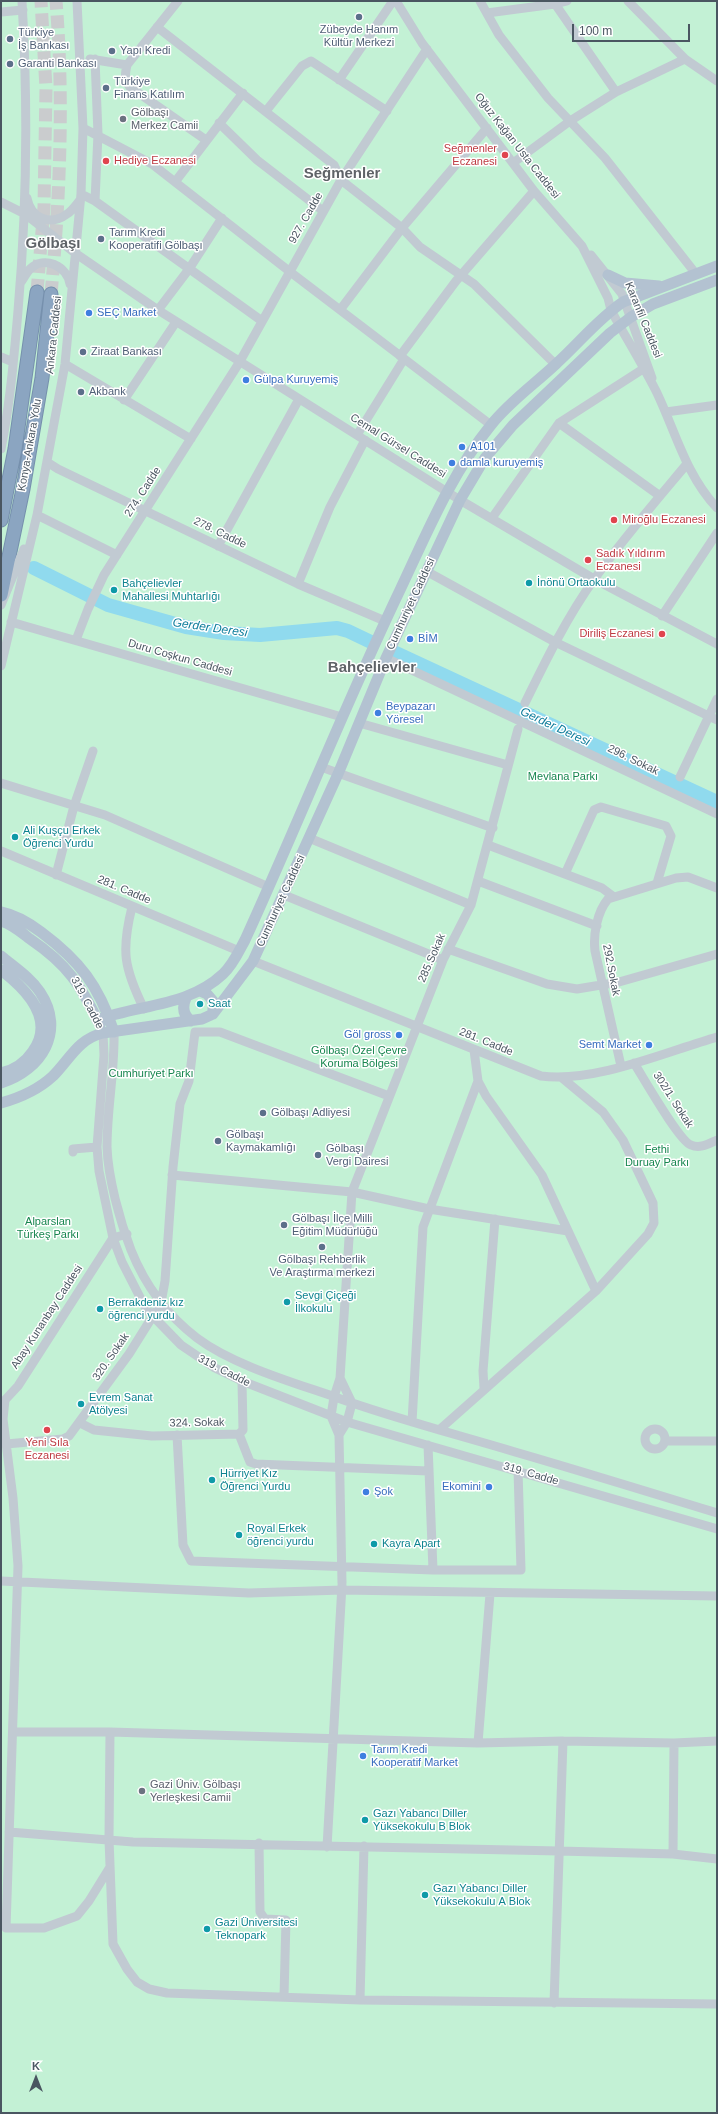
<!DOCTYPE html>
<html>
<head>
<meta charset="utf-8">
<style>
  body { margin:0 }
  #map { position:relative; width:718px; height:2114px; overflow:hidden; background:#f5f3f3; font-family:Arial,sans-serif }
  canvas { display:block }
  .frame { position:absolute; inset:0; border:2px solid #4a5661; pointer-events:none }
  .north { position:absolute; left:16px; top:2058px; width:40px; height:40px; -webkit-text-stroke:3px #fff; paint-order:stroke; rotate:0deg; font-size:11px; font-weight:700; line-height:16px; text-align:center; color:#4a5661 }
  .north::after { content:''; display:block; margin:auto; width:14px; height:18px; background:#4a5661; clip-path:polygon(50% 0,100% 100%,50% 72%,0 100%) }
  .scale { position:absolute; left:572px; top:24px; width:118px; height:18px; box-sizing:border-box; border:2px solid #4a5661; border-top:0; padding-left:5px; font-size:12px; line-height:14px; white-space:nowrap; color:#4a5661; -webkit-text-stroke:3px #fff; paint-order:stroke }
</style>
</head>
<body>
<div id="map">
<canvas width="718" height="2114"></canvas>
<div class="frame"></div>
<div class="north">K</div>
<div class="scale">100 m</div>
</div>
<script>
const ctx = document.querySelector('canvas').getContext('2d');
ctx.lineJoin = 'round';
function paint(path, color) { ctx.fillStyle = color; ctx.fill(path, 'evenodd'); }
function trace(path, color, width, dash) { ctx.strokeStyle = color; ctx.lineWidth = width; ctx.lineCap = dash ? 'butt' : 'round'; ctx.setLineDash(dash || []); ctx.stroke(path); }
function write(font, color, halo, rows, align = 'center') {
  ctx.font = font + ' Arial,sans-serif'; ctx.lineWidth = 3; ctx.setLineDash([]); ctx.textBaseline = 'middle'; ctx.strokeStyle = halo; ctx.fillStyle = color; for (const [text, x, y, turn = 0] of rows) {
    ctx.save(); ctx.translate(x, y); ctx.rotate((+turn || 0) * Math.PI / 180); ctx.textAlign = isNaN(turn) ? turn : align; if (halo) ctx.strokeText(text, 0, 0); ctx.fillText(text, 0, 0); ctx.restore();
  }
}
paint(new Path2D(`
  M1,1H717V2113H1Z`), '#c3f1d5');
trace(new Path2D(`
  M34,568L108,605L186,627L224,633L260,635L337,628L348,631L371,642
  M394,652L717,802`), '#90daee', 14);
trace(new Path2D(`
  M37,292L44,207L46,88L41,1
  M51,294C60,196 64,99 56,1`), '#caccce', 13, [13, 6]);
const highway = new Path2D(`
  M1,520L15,449L37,292
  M1,595L23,489L42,378L51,294`);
trace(highway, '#7690ad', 15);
trace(new Path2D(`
  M396,1L422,43L534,191L582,246L608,298L611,310C626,338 643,365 657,393C676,433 686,475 717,508
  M480,1L499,35L548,98L605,158L696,274
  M553,1L616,92L685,59
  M628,1L685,59L717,81
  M1,12L23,10
  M487,13L555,4L567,1
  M157,27L334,165L341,180L402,228L420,247L474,284L556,365
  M90,59L127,65L178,1
  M95,59L98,134L95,201
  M127,65C125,74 124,80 130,87L206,140
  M339,80L393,1
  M266,111L302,66L311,61L387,111
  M219,123L257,160L323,211
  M83,128L152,164L289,271L491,425
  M513,163L570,121L616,92
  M175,182L243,93
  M81,194L95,201L262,321
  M27,198C31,219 51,226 67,214C72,211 76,205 80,200
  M1,202L25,214L75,253L158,310L460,500L594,579L717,644
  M591,255L622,294L652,378
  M21,282C24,278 26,273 30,269C44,255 67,266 70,284
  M158,310L189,269L222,218
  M340,310L402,228L487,128
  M400,356L456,281L534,191
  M1,357L13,362
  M65,364L191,439
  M124,400L176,322
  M666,412L717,405
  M559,423L643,369
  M357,435L404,359
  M1,449C10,404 14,357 18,311C27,207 28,104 22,1
  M47,462L58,469L298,584L385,621
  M37,515L117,555
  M492,518L559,423L660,496
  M218,546L299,399
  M426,571L555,642L717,720
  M298,584L330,507L365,440
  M1,605L24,549
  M662,616L717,533
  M11,622L342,717
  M76,640L88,609L104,575L239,363L341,180L427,49
  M386,658L717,814
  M1,666L37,515L65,364L81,194L83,128L77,1
  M525,703C546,660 567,617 595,578C623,539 655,502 686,465
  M359,723L508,765
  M321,767L493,828
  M680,777L717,699
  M1,783L105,815L269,887
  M309,838L471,905
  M488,845L602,888L614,897
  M1,851L239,951
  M565,874L594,810L601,807L666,826L671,836L657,883
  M56,875L74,806L93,751
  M478,881L597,926
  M284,895L443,960
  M132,907C121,951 124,968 144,1009
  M448,949L547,984L577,989L619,982L717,954
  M253,961L541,1076C595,1083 665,1052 717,1037
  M114,1032C115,1070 107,1108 107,1147C108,1178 120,1221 131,1250C145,1285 167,1315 197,1338C233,1365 292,1382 335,1397C396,1419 459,1435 522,1454C587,1473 652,1493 717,1513
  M103,1033L104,1055L97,1147L99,1171L113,1238L122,1262L146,1309L181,1345L215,1368L242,1381L347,1422L717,1529
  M474,1050L478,1081L486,1096L542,1175L596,1291
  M634,1063C643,1077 679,1141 691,1145C700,1149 708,1144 717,1140
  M621,1066L595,951C593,935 597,912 608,899L676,878L688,877L717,888
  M73,1152V1149L97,1147
  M172,1175L352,1192L429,1209L568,1231
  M484,1388L483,1371L495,1219
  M412,1422L423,1227L478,1081
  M80,1423L94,1430L152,1436L239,1434L243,1430L242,1381
  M645 1439a10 10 0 1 1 20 0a10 10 0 1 1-20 0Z
  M439,1430L596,1291L648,1234L654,1223L653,1203L623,1140L603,1112L561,1077
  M239,1434L250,1462L256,1464L428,1471
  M177,1435L183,1545L191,1561L433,1570H521L518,1470
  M339,1435L347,1422L352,1403L340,1378
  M665,1441H717
  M6,1444L63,1439L69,1436L129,1354L161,1303L165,1281L173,1167L180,1104L189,1081L195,1032H220L389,1096
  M428,1445L433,1570
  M1,1581L249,1593L342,1590L717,1596
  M342,1583L339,1435L331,1416L334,1397L340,1378L352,1192L443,960L471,905L518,729
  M13,1732H110L478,1743L563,1741L674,1743L717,1741
  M110,1732L109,1839L113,1944L127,1969L137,1982L149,1989L167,1993L360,2000L717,2004
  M478,1743L490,1594
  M9,1832L133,1842L559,1851L673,1854L717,1859
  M259,1843L260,1912L265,1919L286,1920L284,1996
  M327,1847L342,1585
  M673,1854L674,1743
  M110,1867L89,1901L77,1916L44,1928H6L18,1566L13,1498L3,1419L5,1400L18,1386L113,1238L127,1234
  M360,2000L364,1846
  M554,2003L563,1741`), '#c1cad2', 9);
trace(new Path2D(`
  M608,275L625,283L659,286
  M1,912C16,915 29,923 41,932C80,961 99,986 114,1032
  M1,921C12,924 21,932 30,939C68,965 80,984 100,1025
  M1,956C14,967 30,977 40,992C66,1031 42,1070 1,1083
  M1,970C26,989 56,1019 33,1051C25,1063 14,1070 1,1073
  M200,991L207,994L213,1001V1014
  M186,998C182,1007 183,1015 191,1021
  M97,1020C140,1004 188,1007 223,974C233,965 239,951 245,940C298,824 345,705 400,590C427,533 451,474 491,425C510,401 535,384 557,363C579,343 598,319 623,302L717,266
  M1,1103C19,1098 39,1089 53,1076C70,1059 78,1039 103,1033L202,1019L213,1014L253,961L338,774L386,658L460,500L485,458L513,425L610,333L631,317L653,304L717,280`), '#b3c2d1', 11);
trace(highway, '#8ba5c1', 13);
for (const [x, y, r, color] of [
  [359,17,4,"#5c6f8a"],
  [10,39,4,"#5c6f8a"],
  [112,51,4,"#5c6f8a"],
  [10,64,4,"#5c6f8a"],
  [106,88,4,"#5c6f8a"],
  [123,119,4,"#6b7280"],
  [505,155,4,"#e0444e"],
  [106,161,4,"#e0444e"],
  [101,239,4,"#5c6f8a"],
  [89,313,4,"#3f7fe0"],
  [83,352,4,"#5c6f8a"],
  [246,380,4,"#3f7fe0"],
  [81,392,4,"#5c6f8a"],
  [462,447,4,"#3f7fe0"],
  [452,463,4,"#3f7fe0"],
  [614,520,4,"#e0444e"],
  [588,560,4,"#e0444e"],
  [529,583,4,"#0f9aa8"],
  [114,590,4,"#0f9aa8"],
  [662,634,4,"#e0444e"],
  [410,639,4,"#3f7fe0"],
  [378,713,4,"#3f7fe0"],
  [15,837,4,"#0f9aa8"],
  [200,1004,4,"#0f9aa8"],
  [399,1035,4,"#3f7fe0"],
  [649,1045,4,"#3f7fe0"],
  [263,1113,4,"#5c6f8a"],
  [218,1141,4,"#5c6f8a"],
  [318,1155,4,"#5c6f8a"],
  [284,1225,4,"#5c6f8a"],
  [322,1247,4,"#5c6f8a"],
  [287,1302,4,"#0f9aa8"],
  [100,1309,4,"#0f9aa8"],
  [81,1404,4,"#0f9aa8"],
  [47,1430,4,"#e0444e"],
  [212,1480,4,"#0f9aa8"],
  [489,1487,4,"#3f7fe0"],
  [366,1492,4,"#3f7fe0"],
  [239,1535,4,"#0f9aa8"],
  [374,1544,4,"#0f9aa8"],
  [363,1756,4,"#3f7fe0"],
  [142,1791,4,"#6b7280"],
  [365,1820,4,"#0f9aa8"],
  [425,1895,4,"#0f9aa8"],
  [207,1929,4,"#0f9aa8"]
]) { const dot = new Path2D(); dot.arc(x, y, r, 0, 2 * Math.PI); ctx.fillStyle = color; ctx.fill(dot); trace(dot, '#fff', 1.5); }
write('11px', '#4e5e75', '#fff', [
  ["Zübeyde Hanım",359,30,"center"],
  ["Kültür Merkezi",359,43,"center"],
  ["Türkiye",18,33],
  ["İş Bankası",18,46],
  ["Yapı Kredi",120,51],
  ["Garanti Bankası",18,64],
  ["Türkiye",114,82],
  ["Finans Katılım",114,95],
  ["Tarım Kredi",109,233],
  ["Kooperatifi Gölbaşı",109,246],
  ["Ziraat Bankası",91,352],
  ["Akbank",89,392],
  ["Gölbaşı Adliyesi",271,1113],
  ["Gölbaşı",226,1135],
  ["Kaymakamlığı",226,1148],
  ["Gölbaşı",326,1149],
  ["Vergi Dairesi",326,1162],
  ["Gölbaşı İlçe Milli",292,1219],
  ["Eğitim Müdürlüğü",292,1232],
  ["Gölbaşı Rehberlik",322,1260,"center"],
  ["Ve Araştırma merkezi",322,1273,"center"]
], 'left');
write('11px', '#5b616d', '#fff', [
  ["Gölbaşı",131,113],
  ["Merkez Camii",131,126],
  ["Gazi Üniv. Gölbaşı",150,1785],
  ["Yerleşkesi Camii",150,1798]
], 'left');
write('11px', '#4a5661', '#fff', [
  ["Oğuz Kağan Usta Caddesi",517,146,52],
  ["927. Cadde",306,218,-60],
  ["Karanfil Caddesi",643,320,68],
  ["Ankara Caddesi",54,335,-84],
  ["Konya-Ankara Yolu",30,445,-80],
  ["Cemal Gürsel Caddesi",398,446,32],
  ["274. Cadde",143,492,-57],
  ["278. Cadde",220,533,26],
  ["Cumhuriyet Caddesi",411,604,-65],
  ["Duru Coşkun Caddesi",180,658,16],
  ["296. Sokak",633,760,26],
  ["281. Cadde",124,890,23],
  ["Cumhuriyet Caddesi",281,901,-65],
  ["285.Sokak",432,958,-66],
  ["292.Sokak",611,970,79],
  ["319. Cadde",87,1003,62],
  ["281. Cadde",486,1042,22],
  ["302/1. Sokak",673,1100,57],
  ["Abay Kunanbay Caddesi",47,1317,-57],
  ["320. Sokak",111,1357,-55],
  ["319. Cadde",224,1371,27],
  ["324. Sokak",197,1423,-1],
  ["319. Cadde",531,1474,16]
]);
write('11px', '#be3a42', '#fff', [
  ["Seğmenler",497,149,"right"],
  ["Eczanesi",497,162,"right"],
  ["Hediye Eczanesi",114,161],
  ["Miroğlu Eczanesi",622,520],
  ["Sadık Yıldırım",596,554],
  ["Eczanesi",596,567],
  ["Diriliş Eczanesi",654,634,"right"],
  ["Yeni Sıla",47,1443,"center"],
  ["Eczanesi",47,1456,"center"]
], 'left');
write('11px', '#366cbe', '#fff', [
  ["SEÇ Market",97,313],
  ["Gülpa Kuruyemiş",254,380],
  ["A101",470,447],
  ["damla kuruyemiş",460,463],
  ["BİM",418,639],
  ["Beypazarı",386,707],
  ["Yöresel",386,720],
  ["Göl gross",391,1035,"right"],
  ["Semt Market",641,1045,"right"],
  ["Ekomini",481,1487,"right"],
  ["Şok",374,1492],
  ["Tarım Kredi",371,1750],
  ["Kooperatif Market",371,1763]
], 'left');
write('11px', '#0d838f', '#fff', [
  ["İnönü Ortaokulu",537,583],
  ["Bahçelievler",122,584],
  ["Mahallesi Muhtarlığı",122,597],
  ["Ali Kuşçu Erkek",23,831],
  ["Öğrenci Yurdu",23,844],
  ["Saat",208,1004],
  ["Sevgi Çiçeği",295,1296],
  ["İlkokulu",295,1309],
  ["Berrakdeniz kız",108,1303],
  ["öğrenci yurdu",108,1316],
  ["Evrem Sanat",89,1398],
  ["Atölyesi",89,1411],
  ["Hürriyet Kız",220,1474],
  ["Öğrenci Yurdu",220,1487],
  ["Royal Erkek",247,1529],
  ["öğrenci yurdu",247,1542],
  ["Kayra Apart",382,1544],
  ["Gazı Yabancı Diller",373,1814],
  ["Yüksekokulu B Blok",373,1827],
  ["Gazı Yabancı Diller",433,1889],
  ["Yüksekokulu A Blok",433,1902],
  ["Gazi Üniversitesi",215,1923],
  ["Teknopark",215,1936]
], 'left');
write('11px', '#17864f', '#fff', [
  ["Mevlana Parkı",563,777],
  ["Gölbaşı Özel Çevre",359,1051],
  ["Koruma Bölgesi",359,1064],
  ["Cumhuriyet Parkı",151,1074],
  ["Fethi",657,1150],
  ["Duruay Parkı",657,1163],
  ["Alparslan",48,1222],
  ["Türkeş Parkı",48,1235]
]);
write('italic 12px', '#0c7c9b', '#fff', [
  ["Gerder Deresi",210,628,8],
  ["Gerder Deresi",555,727,25]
]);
write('bold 15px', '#5f6368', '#fff', [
  ["Seğmenler",342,174],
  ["Gölbaşı",53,244],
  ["Bahçelievler",372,668]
]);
</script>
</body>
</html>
